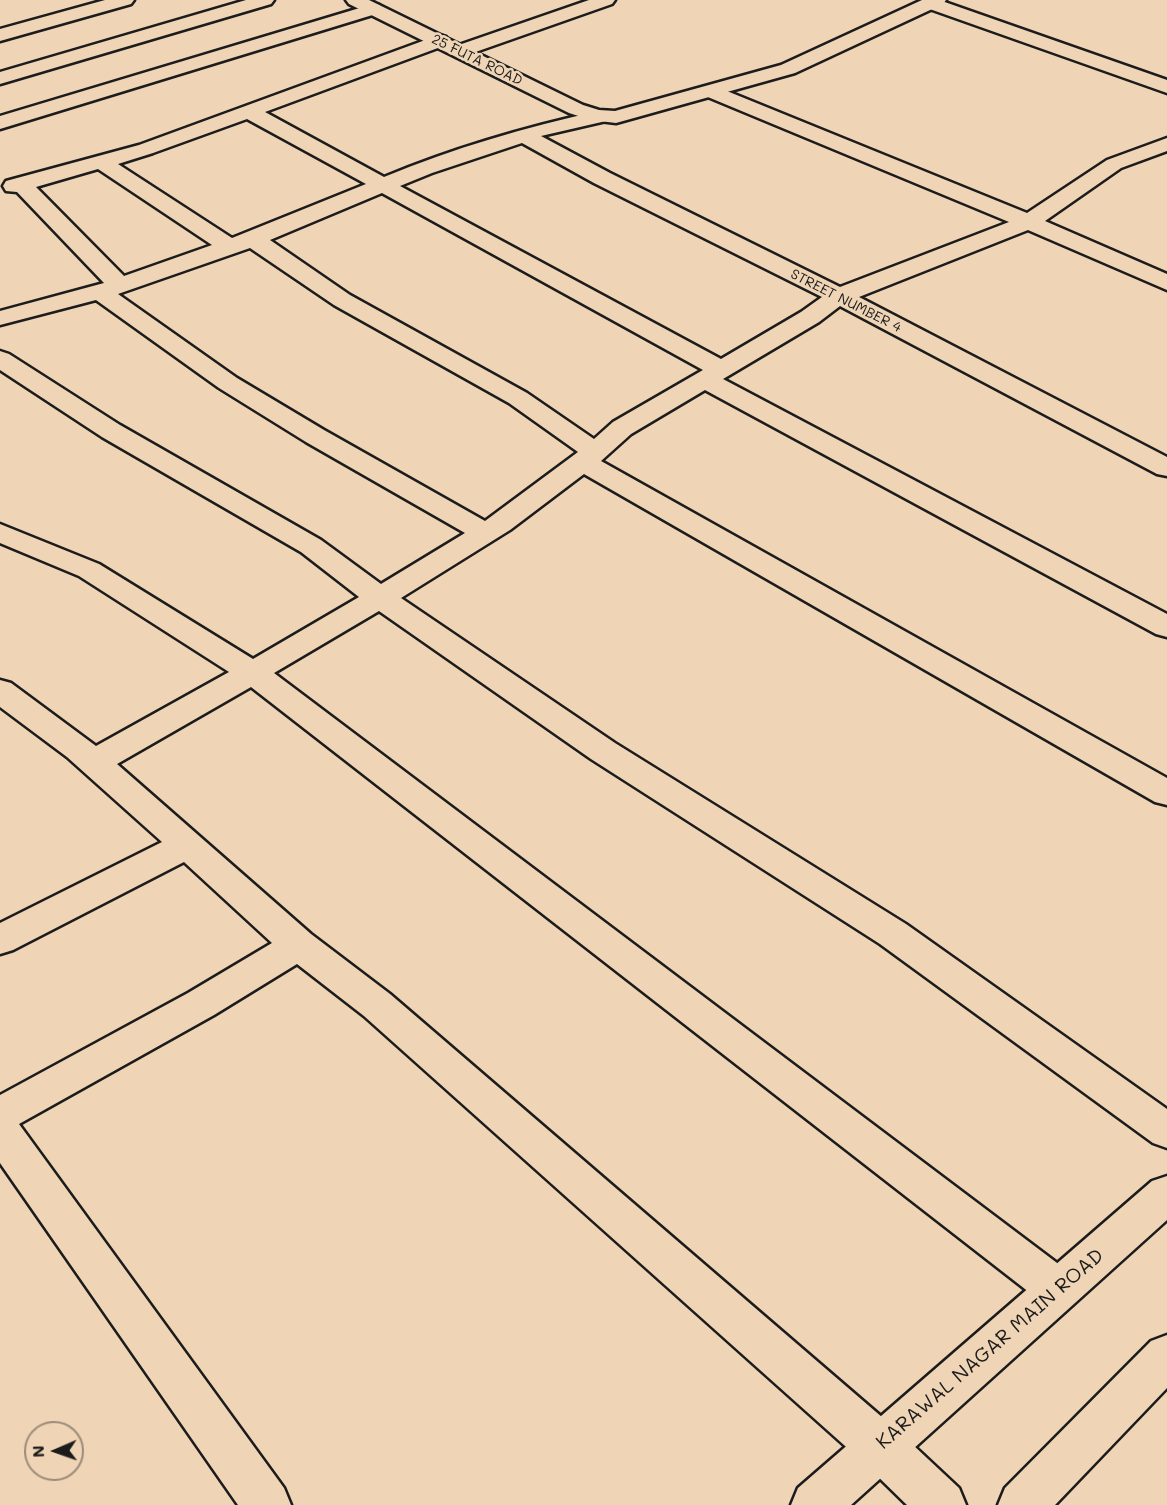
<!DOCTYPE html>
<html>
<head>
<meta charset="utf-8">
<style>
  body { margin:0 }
  #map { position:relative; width:1167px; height:1505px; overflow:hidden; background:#efd5b6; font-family:Mali,sans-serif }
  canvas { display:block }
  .north { position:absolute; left:24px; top:1421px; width:60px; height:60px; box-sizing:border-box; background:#efd5b6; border:2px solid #9b8b78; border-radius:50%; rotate:268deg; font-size:16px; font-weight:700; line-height:24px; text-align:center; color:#1c1c1c }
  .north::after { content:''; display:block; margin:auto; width:21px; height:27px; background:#1c1c1c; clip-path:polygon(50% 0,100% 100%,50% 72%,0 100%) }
</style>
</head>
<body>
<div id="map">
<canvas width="1167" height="1505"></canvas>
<div class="north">N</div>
</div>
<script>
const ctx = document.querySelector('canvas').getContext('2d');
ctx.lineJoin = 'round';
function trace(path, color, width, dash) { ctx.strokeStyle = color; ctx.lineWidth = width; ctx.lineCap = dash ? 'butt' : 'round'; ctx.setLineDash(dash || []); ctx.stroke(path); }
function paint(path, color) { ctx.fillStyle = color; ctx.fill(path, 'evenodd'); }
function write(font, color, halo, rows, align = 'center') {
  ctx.font = font + ' Mali,sans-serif'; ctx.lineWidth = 5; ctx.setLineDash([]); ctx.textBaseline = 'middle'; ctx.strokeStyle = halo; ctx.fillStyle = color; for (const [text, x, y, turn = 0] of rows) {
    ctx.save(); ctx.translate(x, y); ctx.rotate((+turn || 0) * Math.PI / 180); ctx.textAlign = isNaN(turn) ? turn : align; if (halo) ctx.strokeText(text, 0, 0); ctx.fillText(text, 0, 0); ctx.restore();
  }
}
const street = new Path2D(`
  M105,0H134L131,4L0,41V29Z
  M246,0H274L271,4L0,84V72Z
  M589,0H615L612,4L467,55H453L451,51L453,47Z
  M923,0H939L1167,80V93L924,7L921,3Z
  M373,4L379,5L382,9L379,13L0,129V116Z
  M439,35L446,37L448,41L446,45L265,112L384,177C454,148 526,127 599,111L606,113L609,117L606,121L541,136L610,173L840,287L1009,222L703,95L700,91L703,87H717L1027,213L1107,160L1167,138V151L1121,168L1045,221L1167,274V290L1028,230L859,297L1167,457V476L1157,474L840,306L819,322L723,379L1167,614V637L1156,634L705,390L631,434L601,461L1167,778V805L1155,802L584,474L510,530L401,598L615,743L906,924L1167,1109V1148L1153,1143L880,944L591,759L379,611L274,673L1073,1275L1080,1289L1073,1303L1058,1309L1043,1303L251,687L117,764L311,934L390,994L897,1430L959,1488L966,1505H907L863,1462L364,1016L297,964L214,1015L19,1124L284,1488L291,1505H238L0,1163V1095L188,993L272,943L184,862L13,950L0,954V923L162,842L67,757L0,707V680L11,683L96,746L229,672L79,576L0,543V524L99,564L253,659L359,597L301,552L102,437L0,370V351L9,354L120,425L321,540L381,584L465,533L306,442L219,388L96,300L0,325V311L104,283L17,192L6,191L3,186L6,181L139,145ZM247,119L366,184L232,238L118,164L153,153ZM522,143L594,183L822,297L801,312L721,359L400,186L432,173ZM98,169L212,245L124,276L36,187ZM382,193L703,370L613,422L594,439L527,393L350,295L270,240ZM250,248L334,305L509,403L578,452L485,521L324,430L237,378L118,294Z`);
const secondary = new Path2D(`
  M346,0H369L583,105L599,110L615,111L781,65L922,0H946L943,4L795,73L616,123L591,120L569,113L349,4Z
  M1167,1176V1220L851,1505H791L798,1488L1152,1181Z
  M1167,1335V1388L1055,1505H998L1005,1488L1151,1341Z`);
trace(street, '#1c1c1c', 5);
trace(secondary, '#1c1c1c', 5);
paint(street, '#efd5b6');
paint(secondary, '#efd5b6');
write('14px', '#1c1c1c', '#efd5b6', [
  ["25 FUTA ROAD",477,60,26],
  ["STREET NUMBER 4",846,301,27]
]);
write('20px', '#1c1c1c', '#efd5b6', [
  ["KARAWAL NAGAR MAIN ROAD",990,1349,-41]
]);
</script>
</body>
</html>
